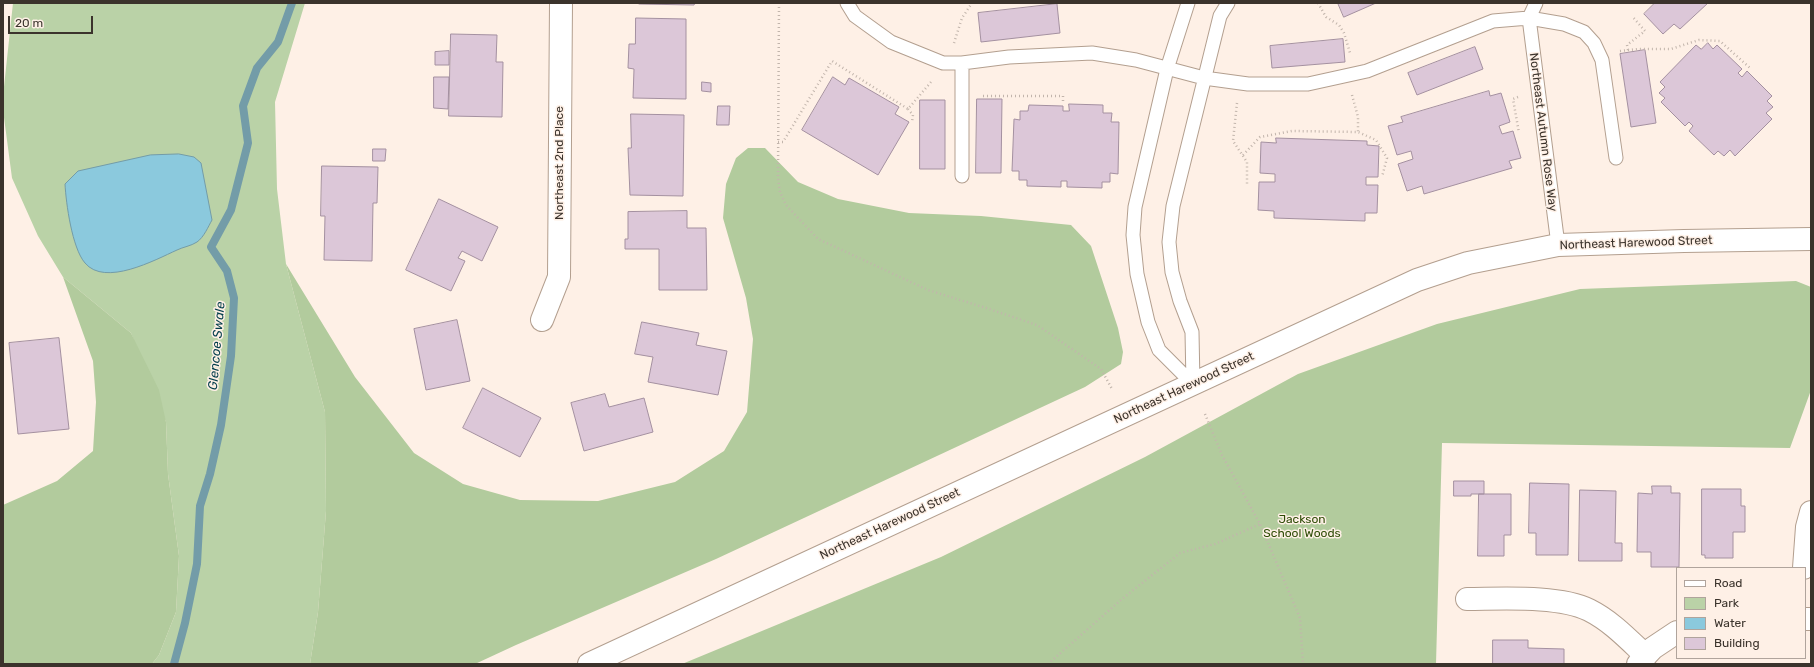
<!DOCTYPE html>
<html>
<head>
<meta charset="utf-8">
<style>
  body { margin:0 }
  #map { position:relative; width:1814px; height:667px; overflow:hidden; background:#fef0e6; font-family:Rubik,sans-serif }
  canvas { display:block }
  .frame { position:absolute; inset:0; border:4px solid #3b332c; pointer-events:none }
  .legend { position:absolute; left:1676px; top:567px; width:130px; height:92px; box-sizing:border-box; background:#fef0e6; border:1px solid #b0a49c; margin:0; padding:5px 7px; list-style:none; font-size:12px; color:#3b332c }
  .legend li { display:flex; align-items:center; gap:8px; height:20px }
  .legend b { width:20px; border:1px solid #b0a49c }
  .scale { position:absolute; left:8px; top:16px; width:85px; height:18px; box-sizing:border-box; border:2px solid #3b332c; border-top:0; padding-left:5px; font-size:12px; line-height:14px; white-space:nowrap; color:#3b332c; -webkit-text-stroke:3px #fef0e6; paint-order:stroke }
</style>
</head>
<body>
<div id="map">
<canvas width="1814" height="667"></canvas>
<div class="frame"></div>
<ul class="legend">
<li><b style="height:5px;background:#fff"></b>Road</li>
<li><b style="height:11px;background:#bad2a7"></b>Park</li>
<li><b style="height:11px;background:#8bc9dd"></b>Water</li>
<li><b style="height:11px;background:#dcc7d8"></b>Building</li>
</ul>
<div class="scale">20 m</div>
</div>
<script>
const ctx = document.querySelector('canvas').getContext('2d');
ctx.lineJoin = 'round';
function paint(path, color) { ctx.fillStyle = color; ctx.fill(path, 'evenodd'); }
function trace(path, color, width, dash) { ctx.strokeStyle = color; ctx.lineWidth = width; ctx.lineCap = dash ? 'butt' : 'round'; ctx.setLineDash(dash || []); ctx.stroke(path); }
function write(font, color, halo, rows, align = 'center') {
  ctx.font = font + ' Rubik,sans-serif'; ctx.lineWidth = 3; ctx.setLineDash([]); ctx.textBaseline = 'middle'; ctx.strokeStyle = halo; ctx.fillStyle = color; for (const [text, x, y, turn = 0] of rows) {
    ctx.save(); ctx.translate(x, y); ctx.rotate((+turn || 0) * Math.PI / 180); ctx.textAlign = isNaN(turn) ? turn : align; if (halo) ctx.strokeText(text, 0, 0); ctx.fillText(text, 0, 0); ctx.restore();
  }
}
paint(new Path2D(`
  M13,3H305L275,102L277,189L286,264L325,412L326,511L318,612L310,664H152L159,655L176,612L179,556L168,474L166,422L131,333L63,277L38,236L12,178L3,110V96Z`), '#bad2a7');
paint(new Path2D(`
  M748,148H765L798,182L838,199L909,213L981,216L1071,225L1091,246L1118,328L1123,352L1121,364L1085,387L716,559L516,645L475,664H310L318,612L326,511L325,412L286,264L355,377L414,453L463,484L520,500L598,501L675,482L724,451L747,412L753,339L746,298L723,218L726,184L736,158Z
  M63,277L131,333L159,390L166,422L168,474L179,556L176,612L159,655L152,664H3V505L57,481L93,451L96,402L93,361Z
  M1796,281L1811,287V390L1790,448L1442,443L1436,664H682L941,557L1145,457L1298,374L1437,324L1580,289Z`), '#b2cb9d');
const water = new Path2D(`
  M179,154L194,157L201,163L212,220C208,227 204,237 197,242C191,246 183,247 177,250C155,260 105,287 85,263C72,248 66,203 65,184L78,171L150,155Z`);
paint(water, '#8bc9dd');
trace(water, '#739ca8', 1);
trace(new Path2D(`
  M174,664L185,623L197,564L200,506L210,474L221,425L231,356L234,298L227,271L211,247L231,210L248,143L243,106L257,68L278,42L292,3`), '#739ca8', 8);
const building = new Path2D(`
  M639,3H695L694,5L639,4Z
  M1338,3H1376L1344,17Z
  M1655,3H1708L1680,29L1674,24L1663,34L1644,14Z
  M1057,4L1060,33L981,42L978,13Z
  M636,18L686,19V99L633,98L634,69L628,68L629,44H635Z
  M451,34L497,35L496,62H503L502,117L449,116Z
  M1343,39L1345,62L1272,68L1270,46Z
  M1708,43L1713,49L1717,45L1742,69L1738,73L1742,77L1747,71L1772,96L1767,101L1773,107L1766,113L1772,119L1735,156L1730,150L1724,156L1718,151L1714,155L1689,131L1693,126L1689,122L1685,126L1661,102L1665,98L1659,93L1665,87L1660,82L1696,45L1701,49Z
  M1475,47L1483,69L1417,95L1408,73Z
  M1645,50L1656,123L1631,127L1620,54Z
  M449,51V65H435V52Z
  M434,77H449L448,109L434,108Z
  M833,77L845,85L849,78L899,107L895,114L909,122L878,175L802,130Z
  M702,82L711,83V92L702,91Z
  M1489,91L1490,96L1501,93L1510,122L1499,126L1502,134L1513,131L1521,158L1509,161L1512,168L1424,194L1422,186L1407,191L1398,164L1413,159L1411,151L1397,155L1388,126L1403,122L1401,117Z
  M977,99H1002L1001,173H976Z
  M920,100H945V169H920Z
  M1069,104L1103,105V113H1112L1111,122H1119L1118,174L1110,173V182H1102V188L1067,187V181H1061V187L1027,186V180H1019V171H1012L1014,119L1020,120V111H1028L1029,105L1063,106V111H1069Z
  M718,106H730L729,125H717Z
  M631,114L684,115L683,196L630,195L628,148H631Z
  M1276,138L1367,141V145L1379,146L1378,177H1366V185H1378L1377,213H1365V221L1274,218V211L1258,210L1259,182H1275V174L1260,173L1261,142L1276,143Z
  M373,149H386L385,161H373Z
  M322,166L378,167L377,203H373L372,261L324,260L325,216H321Z
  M439,199L498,227L482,261L462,251L458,258L465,261L451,291L406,270Z
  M687,211V228H706L707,290H659V249H625V239H628V212Z
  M457,320L470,381L426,390L414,329Z
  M642,322L699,333L696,345L727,351L718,395L648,382L653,357L635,354Z
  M59,338L69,429L18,434L9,343Z
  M483,388L541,418L520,457L463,428Z
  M605,394L609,407L644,398L653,432L584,451L571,403Z
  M1454,481H1484V494H1471V496H1454Z
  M1530,483L1569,484L1568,555H1536V533H1529Z
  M1652,486H1671V493H1680L1679,567H1651V552H1637L1638,493L1652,494Z
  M1702,489H1741V506H1745V532H1733V558H1705V555H1702Z
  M1580,490L1616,491L1615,543H1622V561H1579Z
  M1479,494H1511V535H1504V556H1478Z
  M1493,640H1528V648L1564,649V664H1493Z`);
paint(building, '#dcc7d8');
trace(building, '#a490a0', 1);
const lane = new Path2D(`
  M847,3L855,16L891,42L943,63H962L1009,57L1092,53L1136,60L1204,78L1248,84H1308L1367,71L1493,21L1529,18L1564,24L1584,32L1594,43L1602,60L1616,158
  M1188,3L1167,69L1135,207L1133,235L1137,274L1148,322L1159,350L1193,384
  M1536,3L1529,18L1558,245
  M962,63V176
  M1193,384L1192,332L1180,301L1172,272L1169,242L1173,206L1220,16L1228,3`);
const street = new Path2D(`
  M542,320L559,277L561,3
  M1804,568L1807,527L1811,512
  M1467,599C1500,599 1559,595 1589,610C1611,621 1628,639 1646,656
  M1805,619H1811
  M1638,664L1653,648L1677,632`);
const secondary = new Path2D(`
  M589,664L1417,280L1468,263L1558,245L1684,241L1811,239`);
trace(lane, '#b39f8f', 15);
trace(street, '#b39f8f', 24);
trace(secondary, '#b39f8f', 24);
trace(new Path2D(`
  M779,3L778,178L780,192L786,205L818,239L831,245L928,290L986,308L1037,325L1101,369L1112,389
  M1318,3L1326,17L1339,25L1344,33L1350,53
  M954,43L962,18L972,3
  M1628,50L1627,45L1645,31L1632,16
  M1620,51L1638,49H1671L1699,40L1720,41L1750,68
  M1352,95L1358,117V132
  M983,96H1063V102
  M1518,97L1513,99L1519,133
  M1237,103L1233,141L1247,162V184
  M908,109L913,115L912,122
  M778,142H783L832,61L908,109L931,82
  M1243,155L1260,137L1292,131L1358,132L1376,140L1387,158L1382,177
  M1205,414L1222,455L1260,524L1300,618L1303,664
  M1048,664L1122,599L1180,553L1215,544L1260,524`), '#c2b5ac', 2.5, [1, 3]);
trace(lane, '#fff', 13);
trace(street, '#fff', 22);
trace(secondary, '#fff', 22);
write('12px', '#3b332c', '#fef0e6', [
  ["Northeast Autumn Rose Way",1543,132,83],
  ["Northeast 2nd Place",560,163,-90],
  ["Northeast Harewood Street",1636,243,-2],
  ["Northeast Harewood Street",1184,388,-25],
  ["Northeast Harewood Street",890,524,-25]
]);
write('12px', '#2d4b05', '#fef0e6', [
  ["Jackson",1302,520],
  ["School Woods",1302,534]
]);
write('italic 13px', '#033e4c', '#fef0e6', [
  ["Glencoe Swale",217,346,-85]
]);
</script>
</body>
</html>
